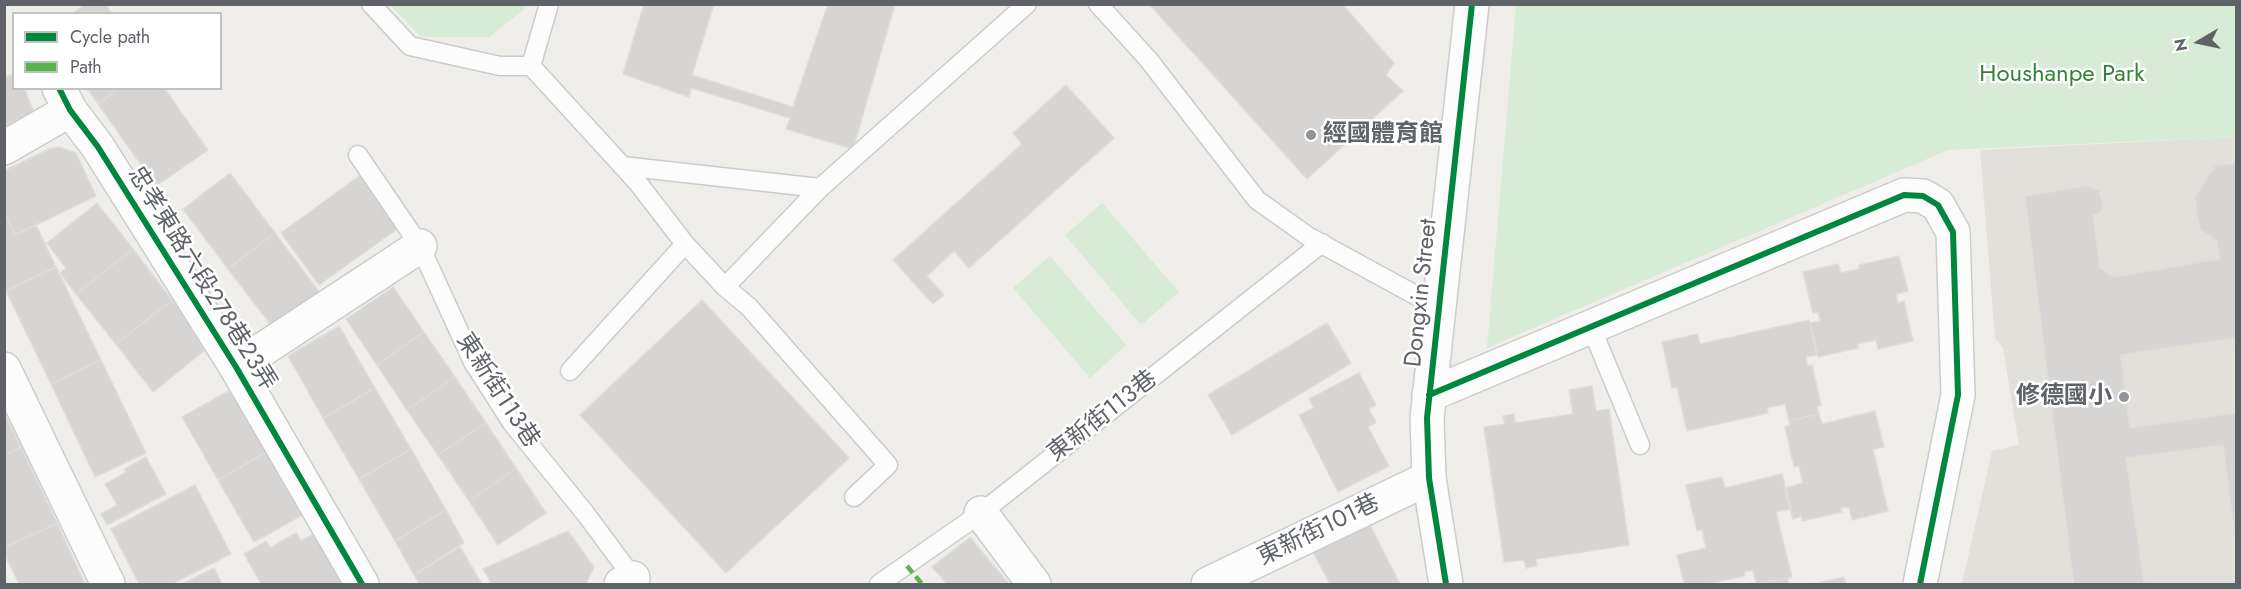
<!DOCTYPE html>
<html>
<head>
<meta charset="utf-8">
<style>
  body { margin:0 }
  #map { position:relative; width:2241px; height:589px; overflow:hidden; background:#efeeea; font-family:Jost,sans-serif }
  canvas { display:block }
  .frame { position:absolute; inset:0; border:6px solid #5f6368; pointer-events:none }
  .legend { position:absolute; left:12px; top:12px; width:210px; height:78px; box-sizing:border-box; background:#fff; border:2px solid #bfc1c3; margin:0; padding:8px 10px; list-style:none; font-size:18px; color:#5f6368 }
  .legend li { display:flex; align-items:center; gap:12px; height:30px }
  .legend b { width:30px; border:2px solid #bfc1c3 }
  .north { position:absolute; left:2169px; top:12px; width:60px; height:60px; -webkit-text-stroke:4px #fff; paint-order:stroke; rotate:261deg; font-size:16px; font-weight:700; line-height:24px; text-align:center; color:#5f6368 }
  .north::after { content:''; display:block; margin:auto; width:21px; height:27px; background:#5f6368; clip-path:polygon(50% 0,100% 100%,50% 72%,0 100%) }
</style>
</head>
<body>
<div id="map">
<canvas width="2241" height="589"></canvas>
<div class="frame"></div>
<ul class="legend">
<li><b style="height:8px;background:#00873e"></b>Cycle path</li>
<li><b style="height:8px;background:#58b549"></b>Path</li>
</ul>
<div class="north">N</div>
</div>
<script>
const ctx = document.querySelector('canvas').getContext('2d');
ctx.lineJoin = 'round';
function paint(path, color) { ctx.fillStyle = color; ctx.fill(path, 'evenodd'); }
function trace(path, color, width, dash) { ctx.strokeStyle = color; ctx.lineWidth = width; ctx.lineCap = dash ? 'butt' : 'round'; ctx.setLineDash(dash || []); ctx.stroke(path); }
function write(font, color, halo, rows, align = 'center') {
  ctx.font = font + ' Jost,"Noto Sans TC",sans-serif'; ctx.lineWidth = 5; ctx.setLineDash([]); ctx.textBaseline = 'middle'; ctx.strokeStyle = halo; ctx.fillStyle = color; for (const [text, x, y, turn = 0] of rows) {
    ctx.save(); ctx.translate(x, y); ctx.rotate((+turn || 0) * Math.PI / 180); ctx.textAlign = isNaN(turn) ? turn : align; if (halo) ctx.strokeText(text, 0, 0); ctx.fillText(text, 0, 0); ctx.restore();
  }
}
paint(new Path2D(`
  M2236,137V584H1962L1992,451L2019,445L2003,348L1995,338L1980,150Z`), '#e2e0da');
paint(new Path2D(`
  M390,5H525L524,9L489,37H421Z
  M1516,5H2236V137L1948,150L1487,348Z
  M1102,203L1179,292L1141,325L1065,235Z
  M1050,256L1126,345L1090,378L1013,288Z`), '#d8ebd6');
const building = new Path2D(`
  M85,4H105L112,14H72Z
  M644,4H714L692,75L793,107L828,4H895L853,149L786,129L790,118L691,88L689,97L623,74Z
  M1149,4H1342L1394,63L1386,75L1403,91L1307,179Z
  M14,74V88H24L34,112L4,126V78Z
  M1066,85L1114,138L969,268L954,251L927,276L944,295L933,304L893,260L1022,144L1013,133Z
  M87,88H120L98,104Z
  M120,88H164L208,150L156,186L98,104Z
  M59,147L76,153L96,196L15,235L4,210V171L49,149Z
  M2236,163V355L2234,338L2120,355L2130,428L2236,413V543L2223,445L2126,458L2144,584H2074L2025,196L2088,186L2099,190L2103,210L2093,216L2100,268L2114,277L2220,259L2217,241L2200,229L2195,197L2215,166Z
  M366,171L404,224L319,285L281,233Z
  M230,173L275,233L228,269L183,209Z
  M97,203L133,249L76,294L60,273L66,268L47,243Z
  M4,210L15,235L36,225L56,267L6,291L4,287Z
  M275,233L320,293L274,329L228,269Z
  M133,249L172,300L116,344L76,294Z
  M1899,256L1908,291L1896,294L1898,303L1904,301L1913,341L1878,349L1876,340L1857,344L1858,348L1818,357L1810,323L1820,321L1818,312L1813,313L1803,272L1838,264L1841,273L1859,269V265Z
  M56,267L101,360L51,384L6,291Z
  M393,287L424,332L377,365L346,319Z
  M172,300L209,347L153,392L116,344Z
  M702,300L849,458L726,573L580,415Z
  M1809,320L1817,355L1806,357L1808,366L1812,365L1821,405L1817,407L1819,414L1789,421L1785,404L1767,408L1768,413L1687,431L1677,387L1672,388L1662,342L1697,334L1700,344Z
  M1327,323L1351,363L1232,435L1208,395Z
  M339,326L375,388L323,418L288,356Z
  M424,332L455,377L407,410L377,365Z
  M101,360L146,453L95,477L51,384Z
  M1359,373L1376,405L1369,409L1376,422L1368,427L1389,466L1338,492L1299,415L1314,408L1309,399Z
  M455,377L486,423L438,455L407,410Z
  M1592,386L1596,411L1609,409L1629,545L1536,559L1537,566L1526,568L1524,560L1504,562L1484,427L1505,424L1503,416L1514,414L1515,423L1573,414L1569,390Z
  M236,387L272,449L218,480L182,417Z
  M375,388L411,449L359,479L323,418Z
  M1875,411L1884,447L1873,449L1888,511L1852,520L1849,507L1841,508L1842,512L1802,521L1801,516L1793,519L1785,488L1803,483L1799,466L1794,467L1785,427L1790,425L1789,421L1819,414L1822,424Z
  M4,413L21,447L4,455Z
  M486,423L516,468L469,501L438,455Z
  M21,447L57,523L4,548V455Z
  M272,449L308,512L254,542L218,480Z
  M411,449L446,510L395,541L359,479Z
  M146,457L166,494L107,525L101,514L117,505L105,484L126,472L124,469Z
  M516,468L546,513L498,545L469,501Z
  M1782,474L1791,509L1776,512L1792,577L1756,584L1753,570L1744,572L1745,576L1707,584H1684L1677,555L1706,548L1702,530L1697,531L1686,485L1722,477L1725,488Z
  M195,485L231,554L172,584H139L111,529Z
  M446,510L464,543L414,575L395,541Z
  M57,523L85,584H19L4,553V548Z
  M1369,523L1400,584H1330L1313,552Z
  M322,529L355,584H261L244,554L266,541L270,548L296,533L301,541Z
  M568,531L594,567L586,584H492L483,569Z
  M970,537L1009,584H947L932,567Z
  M460,547L482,584H419L414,575Z
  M214,568L222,584H182Z
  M1844,577L1846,584H1813Z
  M1787,578L1789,584H1759Z`);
paint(building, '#d6d5d3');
trace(building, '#deddd9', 1.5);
const service = new Path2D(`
  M371,4L410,46L500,66H531L549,4
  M1098,4L1148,59L1257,200L1309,237L1439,308
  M531,66L638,183L685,244L725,287L820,188L1027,4
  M358,155L420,246L473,362L512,423L585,513L637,583
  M622,166L820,188
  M725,287L749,307L888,465L854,497
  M1591,327L1640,445
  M570,371L685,244
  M879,584L981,513L1322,243`);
const minor = new Path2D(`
  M59,88L70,110L98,147L236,367L362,584
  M4,148L70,110
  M236,367L420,246
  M4,369L108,584
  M1429,395L1904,195L1923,196L1938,205L1953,232L1958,395L1920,584
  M981,513L1034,584
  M621,584L633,578
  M1208,584L1429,478`);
const tertiary = new Path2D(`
  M1446,584L1429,478L1427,418L1472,4`);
trace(service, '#cbcccc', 21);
trace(minor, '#cbcccc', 36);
trace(tertiary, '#cbcccc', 36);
trace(service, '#fdfcfc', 18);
trace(minor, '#fdfcfc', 33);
trace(tertiary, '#fdfcfc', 33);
trace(new Path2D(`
  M907,566L922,584`), '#58b549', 4.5, [9, 4.5]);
trace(new Path2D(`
  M59,88L70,110L98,147L236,367L362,584
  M1429,395L1904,195L1923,196L1938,205L1953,232L1958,395L1920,584
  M1446,584L1429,478L1427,418L1472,4`), '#00873e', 6);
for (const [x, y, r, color] of [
  [1311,135,6,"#919496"],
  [2124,397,6,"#919496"]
]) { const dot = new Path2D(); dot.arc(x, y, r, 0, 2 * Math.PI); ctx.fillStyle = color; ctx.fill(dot); trace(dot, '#fff', 2); }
write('24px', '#348238', '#fff', [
  ["Houshanpe Park",2062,75]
]);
write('bold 24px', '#5f6368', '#fff', [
  ["經國體育館",1323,135],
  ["修德國小",2112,397,"right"]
], 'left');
write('24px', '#5f6368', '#fff', [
  ["忠孝東路六段278巷23弄",201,279,58],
  ["Dongxin Street",1422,293,-84],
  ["東新街113巷",497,391,57],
  ["東新街113巷",1103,417,-38],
  ["東新街101巷",1319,531,-26]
]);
</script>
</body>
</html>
